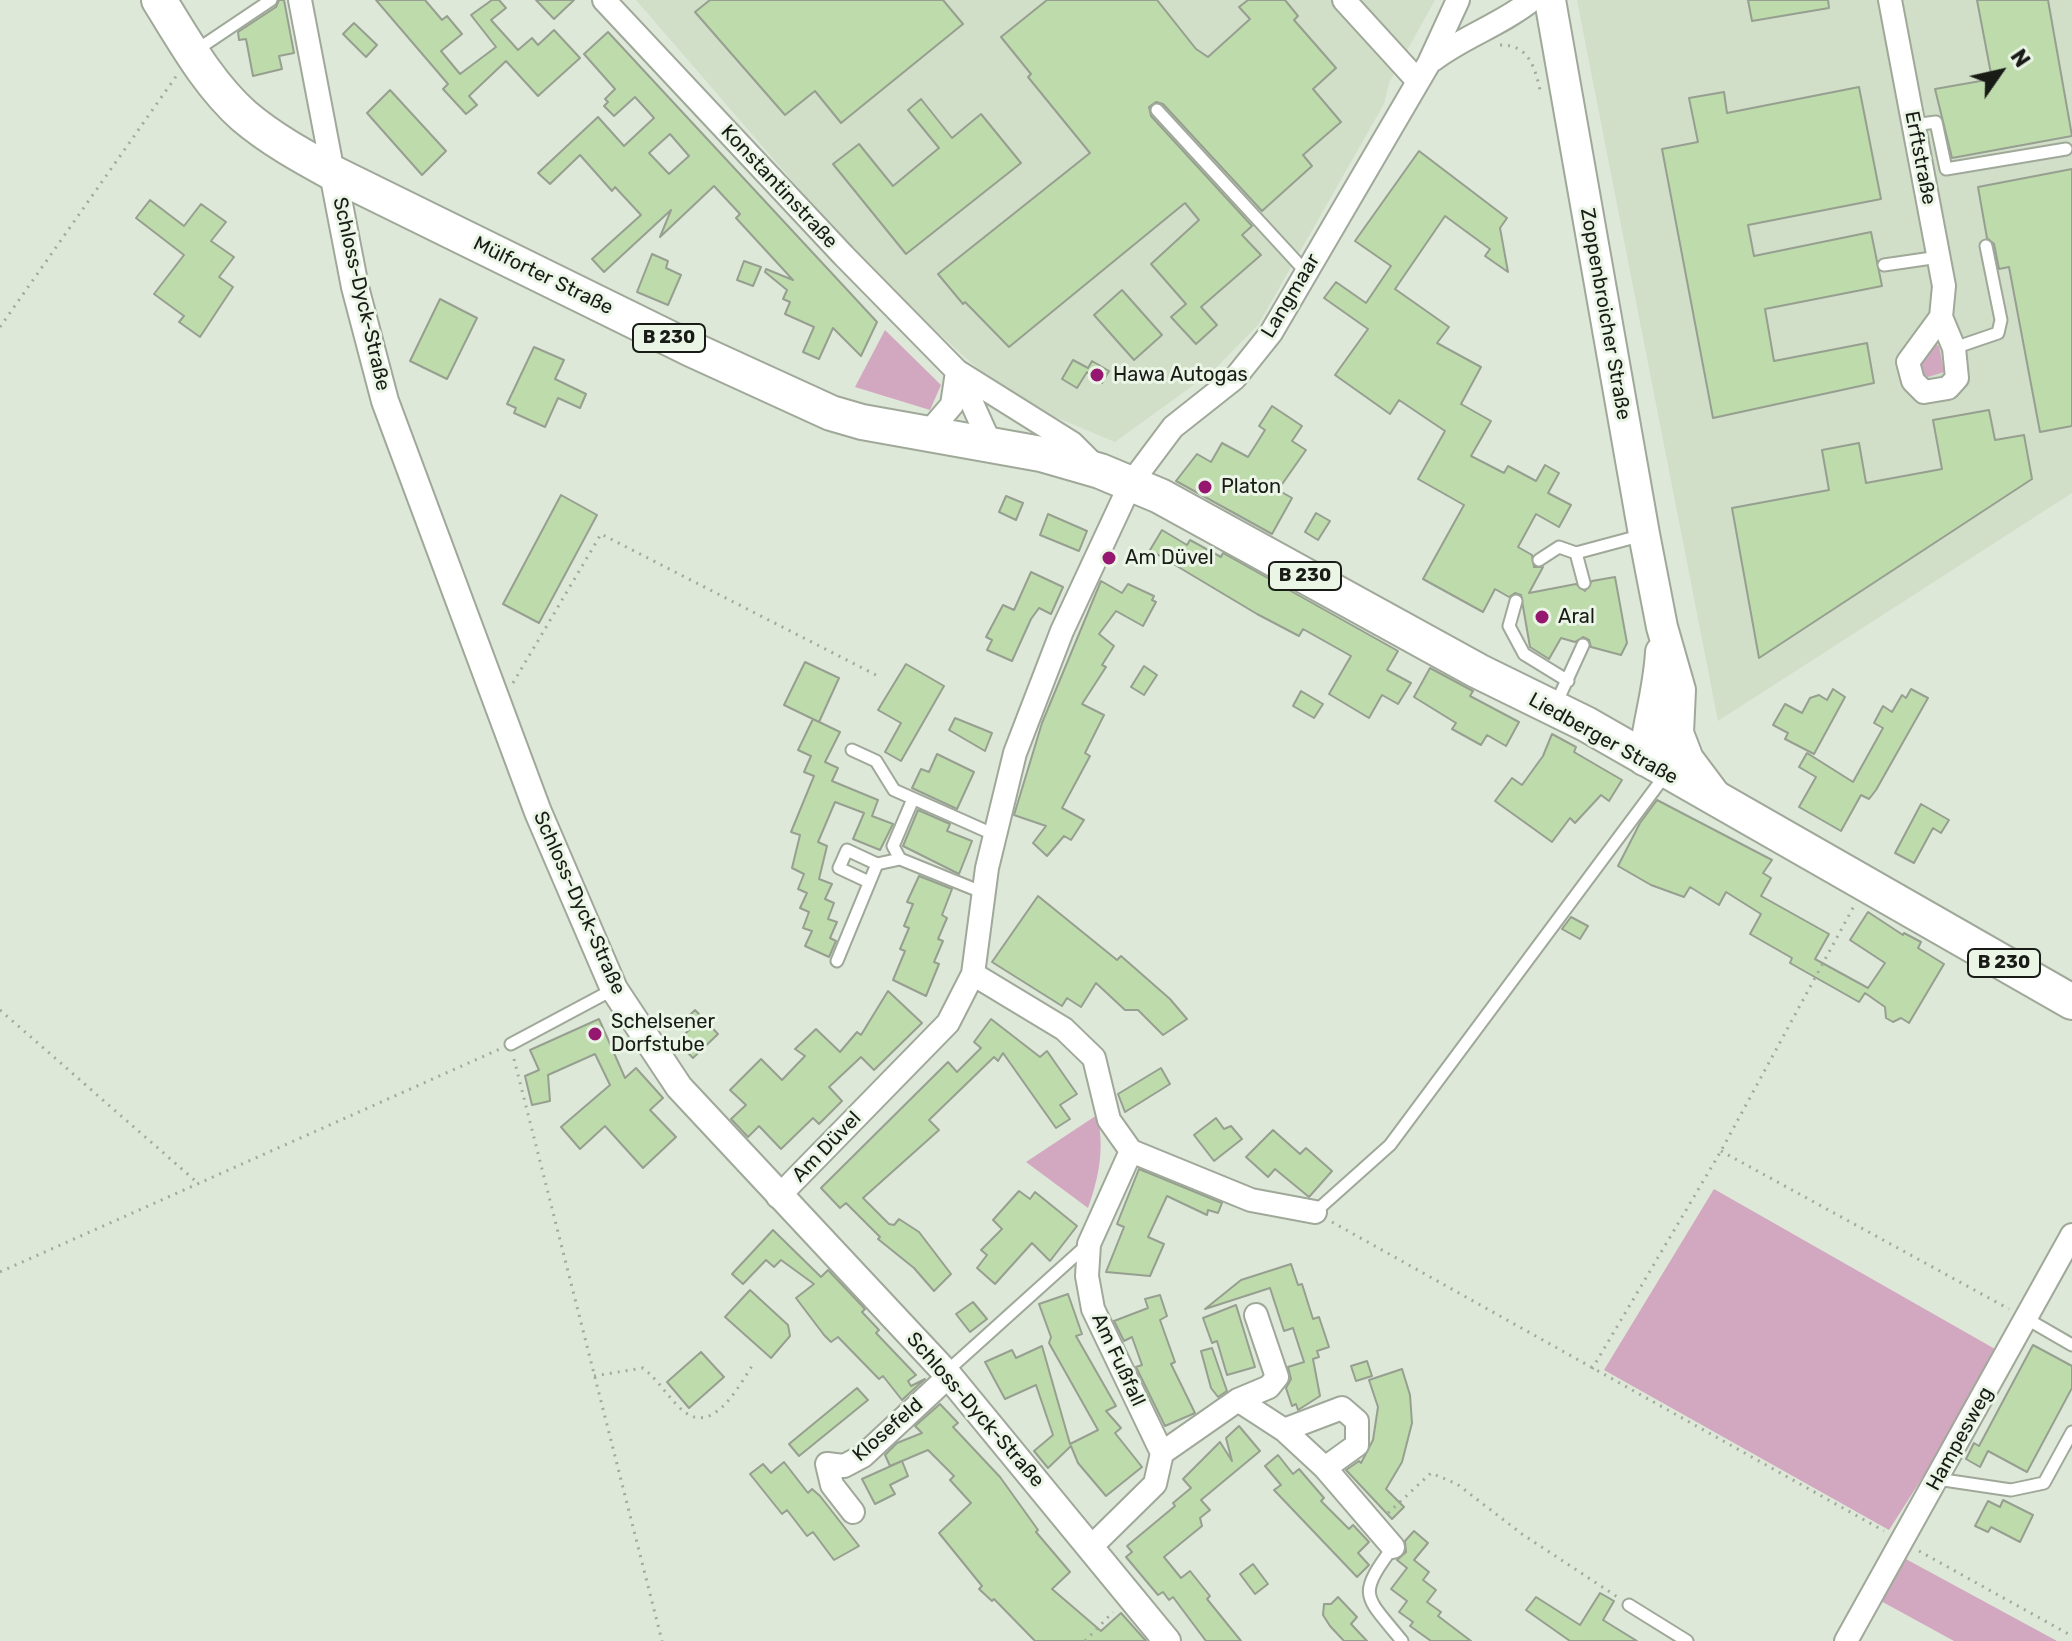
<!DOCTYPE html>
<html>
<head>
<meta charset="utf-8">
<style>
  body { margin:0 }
  #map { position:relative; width:2072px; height:1641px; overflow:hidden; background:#dee8d8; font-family:Rubik,sans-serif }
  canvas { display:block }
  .north { position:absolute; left:1960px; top:32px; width:80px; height:80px; -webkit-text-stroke:6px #ebf5e6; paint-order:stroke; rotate:56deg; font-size:22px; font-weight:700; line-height:32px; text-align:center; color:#181b16 }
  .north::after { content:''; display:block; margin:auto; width:28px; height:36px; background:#181b16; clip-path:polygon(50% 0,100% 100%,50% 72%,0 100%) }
</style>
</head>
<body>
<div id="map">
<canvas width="2072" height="1641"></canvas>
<div class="north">N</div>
</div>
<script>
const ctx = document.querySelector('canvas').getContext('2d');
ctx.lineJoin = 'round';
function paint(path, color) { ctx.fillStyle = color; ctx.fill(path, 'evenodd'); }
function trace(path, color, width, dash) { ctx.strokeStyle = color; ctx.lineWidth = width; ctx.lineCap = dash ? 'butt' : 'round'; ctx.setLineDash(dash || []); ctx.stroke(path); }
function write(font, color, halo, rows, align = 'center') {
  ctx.font = font + ' Rubik,sans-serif'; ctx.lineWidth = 6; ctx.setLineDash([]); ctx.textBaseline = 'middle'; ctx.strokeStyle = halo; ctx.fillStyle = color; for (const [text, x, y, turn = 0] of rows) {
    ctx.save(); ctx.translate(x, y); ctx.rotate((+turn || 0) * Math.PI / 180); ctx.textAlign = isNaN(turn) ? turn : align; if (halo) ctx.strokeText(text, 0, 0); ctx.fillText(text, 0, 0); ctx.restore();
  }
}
paint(new Path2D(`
  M636,0H1435L1389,83L1384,104L1258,325L1213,371L1115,442L1010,398L871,272Z
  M1577,0H2072V493L1718,721Z`), '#d1dec8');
paint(new Path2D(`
  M885,330L941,385L930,410L855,387Z
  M1933,344L1939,346L1944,372L1928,377L1922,374L1919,362Z
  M1097,1115C1105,1147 1099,1177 1088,1208L1026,1162Z
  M1714,1189L2002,1353L1889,1530L1604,1370Z
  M1904,1558L2057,1641H1954L1879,1600Z`), '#d2a7c0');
const building = new Path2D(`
  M279,0H284L294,53L279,56L282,69L253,76L246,39L239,40L238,32L276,7Z
  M376,0H425L442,20L447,16L462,34L441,51L460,74L496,47L471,15L492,0H499L506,8L491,20L518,50L532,38L538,45L554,30L580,58L538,96L506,61L469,96L477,105L466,114L443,89L448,84Z
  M536,0H574L554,19Z
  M710,0H943L963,24L841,123L815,91L785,115L695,12Z
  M1047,0H1157L1196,49L1208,57L1250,19L1239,7L1248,0H1285L1298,16L1294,20L1336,68L1313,89L1341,122L1303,155L1312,166L1262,211L1163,104L1156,102L1149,107L1151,116L1252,226L1242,235L1261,255L1201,307L1217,325L1196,344L1171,317L1186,304L1151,264L1199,220L1185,203L1009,347L965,302L963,304L938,274L1090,153L1028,77L1031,74L1001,37Z
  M1748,0H1828L1829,8L1752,21Z
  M1977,0H2048L2072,136L1952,158L1935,89L1992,79Z
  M354,23L377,45L366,57L343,34Z
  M608,32L877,322L861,356L833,328L819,359L803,352L814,327L785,314L790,302L783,299L787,290L765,272L766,269L793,280L736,218L740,214L714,186L660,237L671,210L604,272L592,259L641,215L615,187L612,191L580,155L550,184L538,173L598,117L624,146L654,118L635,97L614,116L604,106L608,102L605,99L615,89L584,54ZM670,134L689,156L669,174L649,153Z
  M1859,87L1881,199L1748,225L1754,256L1871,232L1882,286L1765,309L1774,361L1867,343L1874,383L1713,418L1662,149L1698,142L1689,98L1724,92L1727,113Z
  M390,90L446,151L422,175L367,113Z
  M921,99L952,138L981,114L1021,163L906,254L833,164L859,144L893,186L939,148L908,110Z
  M1419,151L1507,218L1500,228L1508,272L1485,256L1490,249L1445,216L1395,289L1449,327L1437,343L1481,367L1461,404L1491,421L1471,456L1504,473L1508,466L1536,481L1545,465L1559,473L1548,493L1571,505L1559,527L1536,514L1518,547L1532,555L1534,567H1543L1529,593L1576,584L1585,591L1592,581L1615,577L1627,643L1621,655L1591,647L1589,640L1583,637L1575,642L1561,638L1549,659L1530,647L1521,595L1515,593L1509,597L1495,589L1483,612L1423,579L1464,505L1418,479L1445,431L1399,400L1390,414L1335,375L1368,329L1324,298L1336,282L1366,303L1391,266L1355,241Z
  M2072,169V426L2040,432L2009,267L1999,269L1994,244L1987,238L1978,187Z
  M150,200L184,226L201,204L226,222L211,241L234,257L219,277L233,287L200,337L179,322L184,316L154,294L184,255L136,218Z
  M652,254L668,261L666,268L681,275L668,305L637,292Z
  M744,261L761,267L753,286L737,280Z
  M1122,290L1162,335L1134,360L1094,315Z
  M440,299L477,318L447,379L410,361Z
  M534,347L564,360L555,379L586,394L580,408L558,398L545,427L514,413L516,408L507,404Z
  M1073,360L1088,368L1092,361L1109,371L1102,383L1087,372L1077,388L1062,379Z
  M1272,406L1302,426L1292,441L1306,450L1278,490L1292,498L1272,534L1176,481L1197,454L1211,462L1222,443L1248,457L1265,430L1259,426Z
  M1989,410L1995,440L2024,435L2032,479L1759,658L1732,508L1829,490L1822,450L1859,443L1866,483L1942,469L1933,420Z
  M561,495L597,515L539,623L503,604Z
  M1006,496L1023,503L1016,520L999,512Z
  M1316,513L1330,521L1318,540L1305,532Z
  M1048,514L1087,531L1079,551L1040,535Z
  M1162,530L1187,545L1190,540L1221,557L1223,553L1398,651L1387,670L1411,683L1398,704L1382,695L1369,718L1329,694L1351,656L1303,629L1299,636L1257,614L1150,550Z
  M1031,572L1063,587L1051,614L1039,608L1031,619L1012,661L987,650L992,640L986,637L1003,605L1014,610Z
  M1101,581L1122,593L1128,584L1154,596L1152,600L1156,602L1143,626L1116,611L1099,634L1114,646L1102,665L1106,667L1082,704L1104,715L1085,753L1090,756L1062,808L1084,820L1071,840L1064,836L1047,856L1033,843L1046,826L1014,815L1042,723Z
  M805,662L839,678L819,722L784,705Z
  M906,664L944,686L901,761L885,752L901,723L878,710Z
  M1144,666L1157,675L1144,695L1131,687Z
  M1430,668L1473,691L1470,696L1519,722L1506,746L1487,735L1481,745L1452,729L1456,723L1414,697Z
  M1833,689L1845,697L1814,754L1785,739L1788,733L1773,725L1785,704L1802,713L1810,698L1819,695L1827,700Z
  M1911,689L1928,698L1876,790L1869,799L1861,795L1841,831L1799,807L1816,777L1799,767L1807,753L1853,782L1883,728L1874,723L1883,706L1892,712L1902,695L1906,698Z
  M1301,691L1323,704L1314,718L1293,706Z
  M955,718L992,733L985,751L949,730Z
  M813,719L840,732L825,762L838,768L832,781L878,800L872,816L893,824L880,850L853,839L864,813L835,802L818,842L827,846L819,879L832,884L825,899L834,903L828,919L837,922L830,938L836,941L829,957L805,946L812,931L803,928L809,912L800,908L807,893L798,889L804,874L792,868L800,835L791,832L814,776L804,772L811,756L798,750Z
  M1552,734L1576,747L1574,752L1622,780L1609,801L1601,795L1575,823L1570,818L1552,842L1495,801L1512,778L1522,785L1543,756Z
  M937,754L974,772L957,809L912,788L921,769L929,772Z
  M1657,800L1772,860L1763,873L1771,878L1761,896L1829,934L1815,959L1868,988L1885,963L1850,940L1868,912L1903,935L1904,933L1921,942L1918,948L1944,964L1909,1023L1901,1018L1893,1022L1886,1018L1885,1007L1865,993L1859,1002L1790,963L1792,958L1750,934L1761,914L1726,892L1719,905L1690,887L1684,897L1651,885L1618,866L1640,823Z
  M1921,804L1949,820L1941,833L1933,828L1914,863L1895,853Z
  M918,810L950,824L947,831L972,841L959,874L903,846Z
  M919,876L952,889L942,915L947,918L938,939L943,941L934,962L939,964L926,996L893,980L905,951L900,949L909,928L904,926L913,904L907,902Z
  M1038,896L1117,960L1121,956L1170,999L1187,1019L1163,1035L1138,1010H1125L1096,983L1081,1007L1067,998L1062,1006L992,962Z
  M1571,917L1588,926L1580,939L1562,929Z
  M888,991L922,1023L874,1070L861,1057L829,1087L842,1101L819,1124L813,1118L781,1149L759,1126L748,1137L731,1119L746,1105L730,1090L761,1059L782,1080L805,1056L795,1049L816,1029L840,1052L857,1032L861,1035Z
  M695,1010L718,1034L693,1058L677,1042L689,1030L682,1023Z
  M599,1019L625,1078L636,1068L663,1098L650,1110L676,1137L643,1168L605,1126L580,1149L561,1127L610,1085L595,1054L548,1075L550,1101L532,1105L525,1076L539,1070L530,1050Z
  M991,1019L1040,1057L1047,1051L1077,1094L1060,1105L1070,1119L1056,1128L1003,1053L998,1061L994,1057L929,1120L939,1130L863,1198L889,1224L894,1225L899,1219L919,1232L951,1274L934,1291L914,1268L878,1239L880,1237L846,1203L840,1208L821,1188L948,1062L957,1072L981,1048L974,1042Z
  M1161,1068L1170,1084L1125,1112L1118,1094Z
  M1216,1118L1224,1129L1231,1126L1242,1139L1214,1161L1194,1135Z
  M1273,1130L1300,1154L1306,1148L1332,1171L1309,1197L1275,1169L1268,1177L1246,1157Z
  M1139,1169L1222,1203L1218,1213L1208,1210L1207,1215L1167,1196L1148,1237L1164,1244L1150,1276L1106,1272L1124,1227L1117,1224Z
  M1019,1191L1030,1199L1035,1192L1077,1226L1050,1261L1032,1243L995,1284L977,1268L987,1255L981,1250L1002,1229L993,1220Z
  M773,1230L821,1277L828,1270L865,1309L862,1312L879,1330L876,1333L916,1375L908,1381L911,1386L925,1379L902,1400L883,1376L879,1379L838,1337L831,1342L824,1335L796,1298L814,1284L781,1260L774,1267L766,1260L743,1284L732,1274Z
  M1291,1264L1298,1285L1302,1284L1313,1319L1319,1317L1329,1347L1317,1351L1319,1357L1313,1359L1320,1396L1298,1410L1296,1404L1292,1406L1286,1388L1291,1379L1288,1367L1304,1362L1293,1328L1284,1331L1270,1288L1205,1309L1241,1280Z
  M750,1290L788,1325L790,1336L771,1358L725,1317Z
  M1068,1294L1082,1334L1076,1336L1116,1406L1106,1411L1121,1428L1115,1433L1142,1467L1106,1496L1078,1463L1071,1446L1048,1468L1034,1451L1053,1435L1036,1385L1005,1399L985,1362L1012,1350L1016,1358L1042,1346L1070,1444L1098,1430L1049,1343L1051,1337L1039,1304Z
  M1160,1295L1167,1316L1160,1320L1175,1362L1171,1364L1195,1413L1165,1426L1136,1367L1142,1365L1132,1337L1124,1341L1114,1321L1148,1308L1145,1299Z
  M973,1302L987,1319L970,1332L956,1314Z
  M1236,1305L1255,1367L1227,1375L1217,1341L1212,1343L1203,1318Z
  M2033,1345L2072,1366V1388L2027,1472L1988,1451L1980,1467L1966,1459L1974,1443L1979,1446Z
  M1212,1348L1227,1391L1218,1397L1211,1388L1201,1351Z
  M701,1352L724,1377L689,1408L667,1382Z
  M1367,1361L1372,1376L1356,1381L1351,1366Z
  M1402,1369L1410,1395L1412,1423L1402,1462L1386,1489L1404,1507L1392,1519L1346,1470L1359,1461L1361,1463L1373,1440L1378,1407L1369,1380Z
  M857,1388L868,1400L799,1456L789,1444Z
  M940,1404L958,1423L953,1427L1000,1477L1038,1530L1036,1532L1070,1572L1052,1589L1101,1631L1121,1613L1146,1641H1035L994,1599L992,1601L979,1589L982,1586L939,1533L971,1503L950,1480L954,1476L928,1450L890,1466L885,1455L897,1443L922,1433L915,1426Z
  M1239,1426L1260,1451L1201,1500L1210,1510L1200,1518L1202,1526L1164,1557L1181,1578L1190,1571L1210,1596L1207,1599L1241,1641H1206L1173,1597L1169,1600L1163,1592L1158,1595L1126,1557L1132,1552L1127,1546L1175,1506L1173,1503L1191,1488L1183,1479L1220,1442L1232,1461L1226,1438Z
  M1278,1455L1293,1474L1299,1469L1324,1498L1321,1501L1349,1529L1353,1525L1369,1542L1358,1553L1369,1565L1357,1577L1274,1490L1281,1485L1265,1466Z
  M902,1461L908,1476L890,1485L895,1494L875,1504L862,1479Z
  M784,1462L808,1493L812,1489L820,1496L859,1546L834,1560L813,1532L807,1536L787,1510L782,1514L750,1474L763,1464L771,1473Z
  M2003,1500L2033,1515L2020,1542L1991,1527L1988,1532L1975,1526L1988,1501L2000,1507Z
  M1414,1531L1428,1543L1414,1560L1429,1572L1423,1580L1436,1590L1427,1602L1441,1612L1438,1616L1471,1641H1431L1410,1626L1413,1622L1399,1612L1407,1601L1391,1589L1407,1568L1397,1560L1406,1552L1405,1541Z
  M1253,1564L1268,1584L1255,1594L1240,1574Z
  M1600,1593L1614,1601L1603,1620L1637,1641H1570L1526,1610L1536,1597L1580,1625Z
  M1338,1597L1357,1617L1351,1624L1367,1641H1344L1330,1626L1323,1615L1324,1604H1331Z`);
paint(building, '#bedbac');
trace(building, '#969f90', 2);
const service = new Path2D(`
  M195,51L271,0
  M1157,110L1306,272
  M1913,125L1936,122L1946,169L2066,149
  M1884,265L1939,257
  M1954,348L1998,333L2001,320L1986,246
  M1539,560L1559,547L1576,553
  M1584,583L1576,553L1643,535
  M1516,601L1509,626L1524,654L1568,681
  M1555,706L1583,645
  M852,750L876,761L894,790L995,835
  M900,859L893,846L913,799
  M869,882L839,868L847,850L877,864
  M837,961L877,864L900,859L984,893
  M511,1044L614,989
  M1315,1212L1390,1145L1666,774
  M2027,1319L2072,1345
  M946,1372L1088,1244
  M1937,1479L2011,1490L2044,1483L2072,1432
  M1393,1547C1356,1597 1365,1595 1402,1641
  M1629,1605L1687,1641`);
const minor = new Path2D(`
  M300,0L333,173
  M604,0L844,256L957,371L1072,443L1097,468
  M1344,0L1417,80
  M1890,0L1944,286L1941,317L1954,348L1957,378L1948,388L1924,392L1913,381L1908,362L1941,317
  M1433,60C1464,36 1501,25 1532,0
  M958,372L990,443
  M928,433L952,405L957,372
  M973,974L1064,1029L1094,1058L1109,1120L1131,1151L1089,1244L1087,1276L1093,1309L1162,1453L1155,1484L1091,1547
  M1131,1151L1251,1200L1315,1212
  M778,1197L948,1023L973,974L987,868L1015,753L1062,631L1131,483L1173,427L1235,378L1271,333L1429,63L1458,0
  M1238,1400L1284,1430L1325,1468L1393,1547
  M1284,1430L1342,1408L1357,1421V1445L1325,1468
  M1162,1453L1238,1400L1269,1387L1277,1377L1256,1315
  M853,1512L832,1485L827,1464L844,1466L863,1456L949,1376
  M1846,1641L2072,1235`);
const tertiary = new Path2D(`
  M333,173L355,287L385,401L538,812L614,989L679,1087L949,1376L1167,1641`);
const secondary = new Path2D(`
  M1550,0L1644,534L1662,627L1680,690L1678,733L1644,760
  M1678,733L1688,759L1718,799
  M1644,760C1648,723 1659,690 1661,652`);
const primary = new Path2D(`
  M159,0C184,40 208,84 244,116C271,139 302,156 333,173L691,349L831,413L862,422L1041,454L1100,471L1160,496L1478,671L1586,724L2072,1002`);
trace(service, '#9fa899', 15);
trace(minor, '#9fa899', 26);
trace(tertiary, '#9fa899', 30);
trace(secondary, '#9fa899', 34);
trace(primary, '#9fa899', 38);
trace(new Path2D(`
  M1500,45C1528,44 1535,67 1540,90
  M0,327L177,75
  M513,683L601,534L876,675
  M0,1010L199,1184
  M514,1059L662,1641
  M1721,1151L2009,1309
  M1332,1222L1884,1531
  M0,1272L500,1049
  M1592,1369L1721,1151L1854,906
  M594,1376L643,1368C658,1380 665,1393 678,1406C710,1441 737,1389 752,1366
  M1388,1513L1431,1473L1457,1484L1522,1534L1619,1598
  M1919,1551L2072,1636
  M1085,1641L1113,1612`), '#a2aa9d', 3, [2, 6]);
trace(service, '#fff', 11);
trace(minor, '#fff', 22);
trace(tertiary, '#fff', 26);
trace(secondary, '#fff', 30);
trace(primary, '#fff', 34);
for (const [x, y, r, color] of [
  [1097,375,8,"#951770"],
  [1205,487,8,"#951770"],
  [1109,558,8,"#951770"],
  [1542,617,8,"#951770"],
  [595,1034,8,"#951770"]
]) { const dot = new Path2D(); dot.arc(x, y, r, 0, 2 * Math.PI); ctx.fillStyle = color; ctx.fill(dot); trace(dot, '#ebf5e6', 3); }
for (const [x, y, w] of [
  [669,338,72],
  [1305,576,72],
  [2004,963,72]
]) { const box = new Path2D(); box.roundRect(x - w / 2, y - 14, w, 28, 6); ctx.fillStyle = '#ebf5e6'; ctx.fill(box); trace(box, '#181b16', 2); }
write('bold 18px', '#181b16', null, [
  ["B 230",669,338],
  ["B 230",1305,576],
  ["B 230",2004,963]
]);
write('20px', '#181b16', '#ebf5e6', [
  ["Erftstraße",1920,158,79],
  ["Konstantinstraße",779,187,47],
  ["Mülforter Straße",543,276,26],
  ["Schloss-Dyck-Straße",361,294,77],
  ["Langmaar",1291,296,-59],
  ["Zoppenbroicher Straße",1605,314,80],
  ["Liedberger Straße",1603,739,29],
  ["Schloss-Dyck-Straße",579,903,66],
  ["Am Düvel",827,1147,-46],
  ["Am Fußfall",1118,1360,65],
  ["Schloss-Dyck-Straße",975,1410,49],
  ["Klosefeld",888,1430,-41],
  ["Hampesweg",1960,1439,-61]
]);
write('20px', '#181b16', '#ebf5e6', [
  ["Hawa Autogas",1113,375],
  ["Platon",1221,487],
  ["Am Düvel",1125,558],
  ["Aral",1558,617],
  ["Schelsener",611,1022],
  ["Dorfstube",611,1045]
], 'left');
</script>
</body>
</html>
